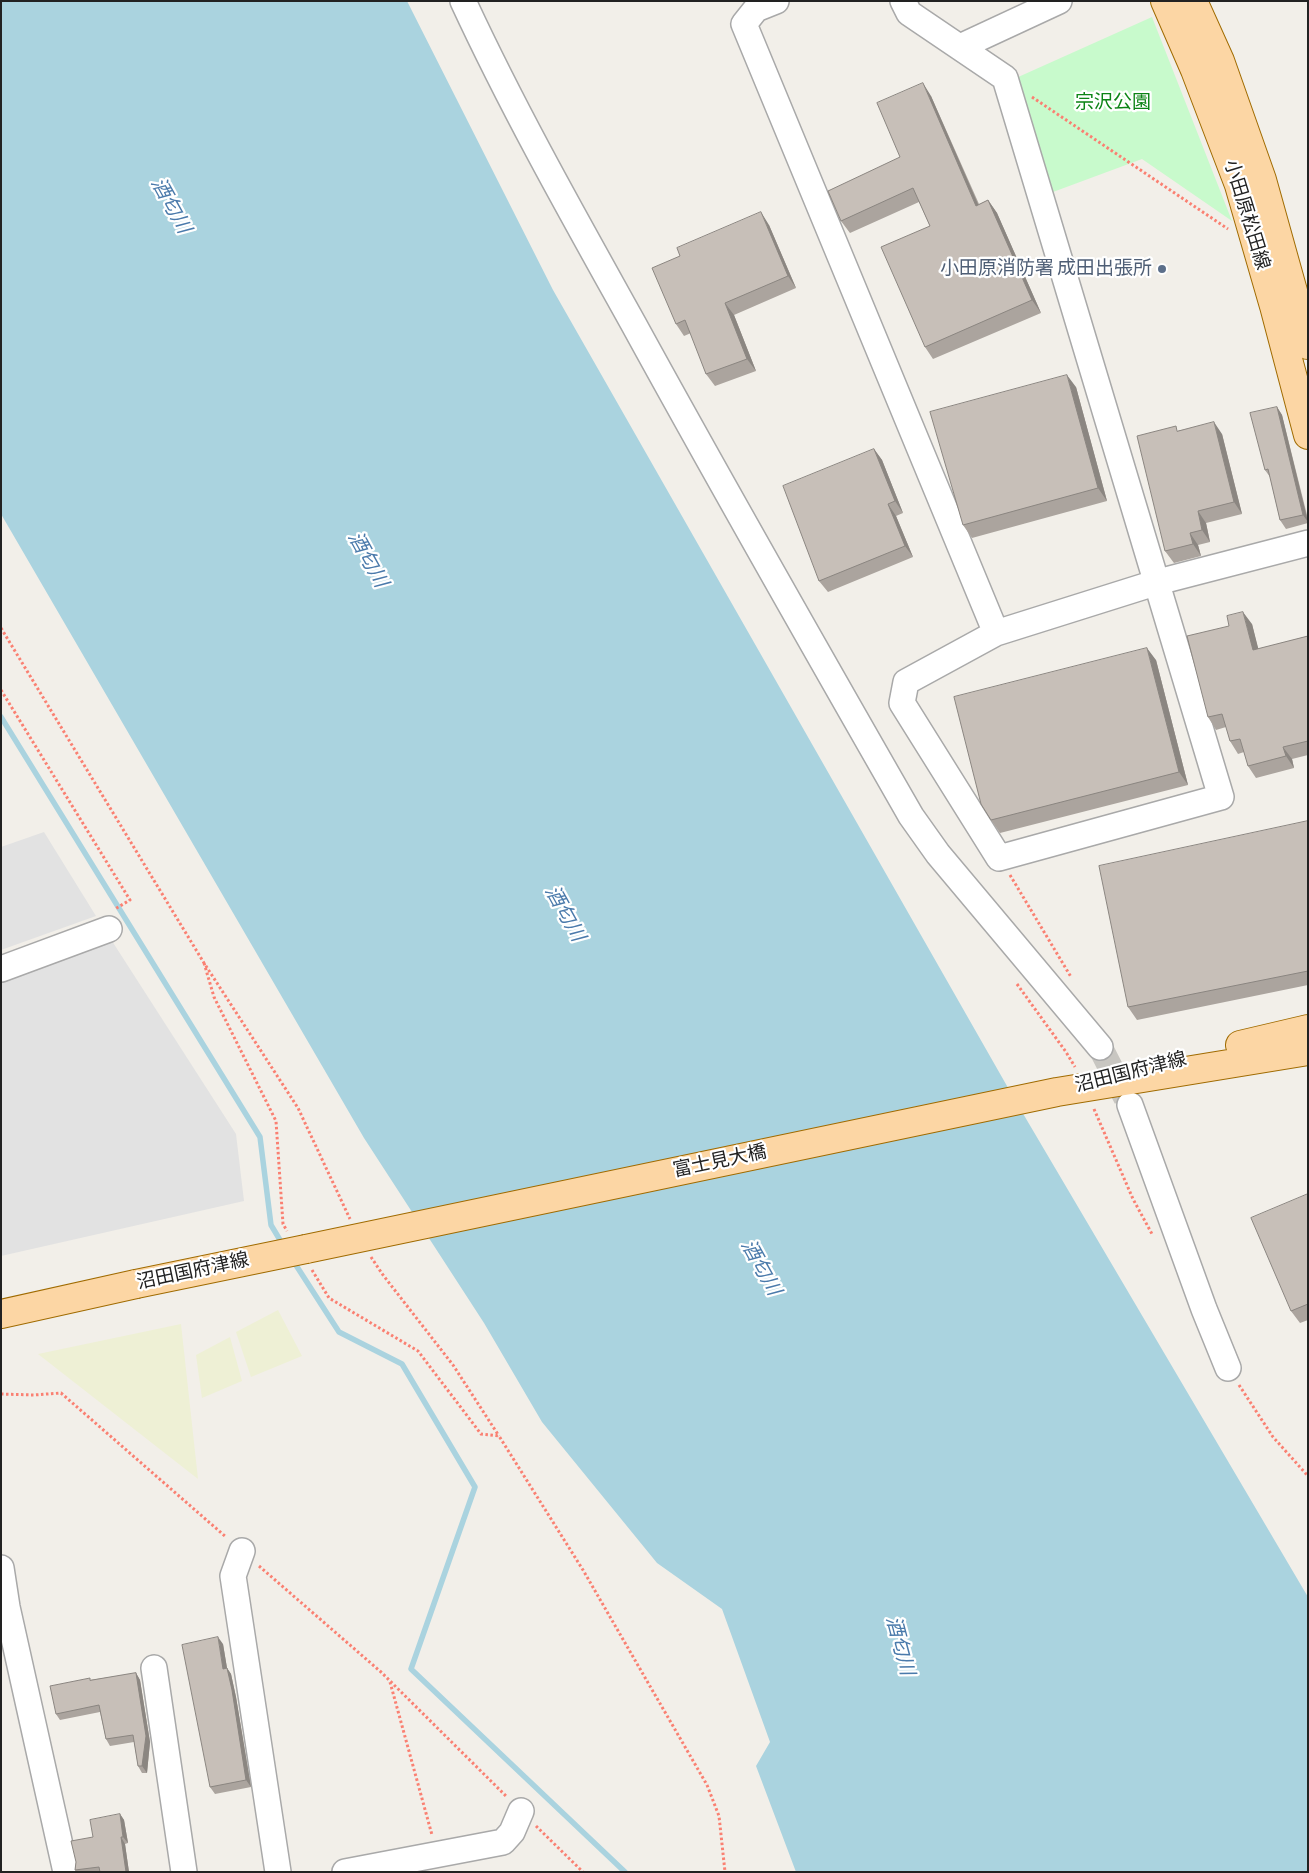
<!DOCTYPE html>
<html>
<head>
<meta charset="utf-8">
<style>
  body { margin:0 }
  #map { position:relative; width:1309px; height:1873px; overflow:hidden; background:#f2efe9; font-family:"Sofia Sans Condensed",sans-serif }
  canvas { display:block }
  .frame { position:absolute; inset:0; border:2px solid #222; pointer-events:none }
</style>
</head>
<body>
<div id="map">
<canvas width="1309" height="1873"></canvas>
<div class="frame"></div>
</div>
<script>
const ctx = document.querySelector('canvas').getContext('2d');
ctx.lineJoin = 'round';
function paint(path, color) { ctx.fillStyle = color; ctx.fill(path, 'evenodd'); }
function trace(path, color, width, dash) { ctx.strokeStyle = color; ctx.lineWidth = width; ctx.lineCap = dash ? 'butt' : 'round'; ctx.setLineDash(dash || []); ctx.stroke(path); }
function write(font, color, halo, rows, align = 'center') {
  ctx.font = font + ' "Sofia Sans Condensed","Noto Sans JP",sans-serif'; ctx.lineWidth = 4.5; ctx.setLineDash([]); ctx.textBaseline = 'middle'; ctx.strokeStyle = halo; ctx.fillStyle = color; for (const [text, x, y, turn = 0] of rows) {
    ctx.save(); ctx.translate(x, y); ctx.rotate((+turn || 0) * Math.PI / 180); ctx.textAlign = isNaN(turn) ? turn : align; if (halo) ctx.strokeText(text, 0, 0); ctx.fillText(text, 0, 0); ctx.restore();
  }
}
paint(new Path2D(`
  M278,1310L302,1356L251,1377L236,1332Z
  M181,1324L198,1479L38,1354Z
  M230,1337L242,1381L202,1398L196,1355Z`), '#eef0d5');
paint(new Path2D(`
  M1152,17L1232,221L1142,159L1053,192L1016,78Z`), '#c8facc');
paint(new Path2D(`
  M44,832L96,916L1,950V847Z
  M112,941L236,1134L244,1201L1,1256V983Z`), '#e2e2e2');
paint(new Path2D(`
  M1,1H407L553,290L1015,1100L1308,1597V1872H796L756,1766L770,1742L722,1609L657,1563L542,1422L484,1323L364,1138L1,514Z`), '#aad3df');
trace(new Path2D(`
  M1,717L260,1137L271,1225L283,1245
  M292,1259L339,1332L402,1364L475,1487L411,1669L625,1872`), '#aad3df', 5.5);
trace(new Path2D(`
  M1100,1047L1126,1098`), '#c8c6c1', 25, [25, 12]);
const minor = new Path2D(`
  M463,1C514,111 574,217 633,323C724,489 817,652 911,816L938,854L1100,1047
  M776,1L756,9L744,24L996,633
  M903,1L909,13L1005,78L1221,797L999,858L902,703L906,682L996,633L1158,582L1308,543
  M960,47L1059,1
  M1,969L109,929
  M1130,1105L1204,1309L1228,1368
  M242,1551L233,1576L278,1872
  M1,1568L7,1607L66,1872
  M154,1668L184,1872
  M345,1872L503,1842L512,1832L521,1811`);
const major = new Path2D(`
  M1165,1L1195,70L1239,185L1274,306L1308,435
  M1193,1L1220,61L1262,180L1308,345
  M1240,1045L1308,1029
  M306,1249L1057,1092L1308,1051
  M1,1314L136,1284`);
trace(minor, '#a9a9a9', 28);
trace(major, '#a06b00', 30);
trace(new Path2D(`
  M1032,97L1228,229
  M1,628L204,963L298,1108L350,1219
  M1,690L130,900L115,909
  M1010,875L1071,977
  M204,963L214,997L276,1121L283,1224L287,1231
  M1017,984L1066,1052L1075,1067
  M1094,1109L1133,1199L1152,1234
  M371,1257L383,1275L453,1365L499,1436
  M312,1270L329,1298L418,1351L481,1434L499,1436L583,1570L707,1785L719,1816L725,1872
  M1239,1385L1273,1437L1308,1476
  M1,1394L34,1395L61,1393L226,1537
  M259,1566L381,1672L507,1797
  M390,1682L432,1835
  M536,1826L583,1872`), '#fa8072', 3, [2.5, 2.5]);
trace(minor, '#fff', 25);
trace(major, '#fcd6a4', 28);
const majorBridge = new Path2D(`
  M136,1284L306,1249`);
trace(majorBridge, '#a06b00', 30, []);
trace(majorBridge, '#fcd6a4', 28);
paint(new Path2D(`
  M931,96L979,204L988,200L997,213L1041,313L933,359L925,347L930,226L919,202L850,233L841,221L900,157Z
  M769,225L796,288L734,315L756,371L715,386L706,374L691,333L684,336L676,324Z
  M1076,387L1107,501L972,538L963,525Z
  M1277,407L1282,415L1308,519V523L1286,529L1280,520L1270,477L1265,470Z
  M1179,430L1222,434L1242,514L1206,523L1210,542L1198,545L1201,556L1174,563L1165,551Z
  M874,449L882,460L903,513L896,516L913,557L828,592L819,581Z
  M1252,624L1258,649L1308,636V755L1292,759L1294,768L1256,778L1248,766L1244,752L1238,754L1230,741L1226,727L1216,730L1208,717Z
  M1156,660L1188,785L1000,833L991,820Z
  M1308,821V985L1137,1020L1128,1007Z
  M1308,1194V1320L1300,1323L1291,1311Z
  M223,1644L227,1668L231,1674L236,1697L251,1787L215,1794L210,1787Z
  M136,1673L140,1680L150,1742L147,1773H142L138,1766L134,1742L110,1746L106,1739L100,1712L60,1720L56,1714L91,1680Z
  M120,1814L124,1820L128,1843L125,1844L129,1872H76L75,1870L76,1862L93,1837Z`), '#aba49e');
paint(new Path2D(`
  M923,83L931,96L984,218L976,206Z
  M988,200L997,213L1041,313L1032,300Z
  M761,212L769,225L796,288L788,276Z
  M725,303L734,315L756,371L747,359Z
  M1067,375L1076,387L1107,501L1098,488Z
  M1277,407L1282,415L1308,522L1303,515Z
  M1214,422L1222,434L1242,514L1234,502Z
  M874,449L882,460L903,513L895,501Z
  M888,504L896,516L913,557L905,546Z
  M1198,511L1206,523L1210,542L1202,530Z
  M1190,533L1198,545L1201,556L1193,544Z
  M1243,612L1252,624L1262,663L1253,650Z
  M1147,648L1156,660L1188,785L1179,772Z
  M1283,747L1292,759L1294,768L1286,756Z
  M218,1637L223,1644L227,1668L231,1674L236,1697L251,1787L246,1780L223,1669Z
  M136,1673L140,1680L150,1742L147,1773L142,1766Z
  M120,1814L124,1820L128,1843L123,1837Z
  M121,1837L125,1844L129,1872H126Z`), '#8b8681');
const building = new Path2D(`
  M923,83L976,206L988,200L1032,300L925,347L881,247L930,226L913,188L841,221L828,191L900,157L877,103Z
  M761,212L788,276L725,303L747,359L706,374L685,320L676,324L652,268L680,256L677,248Z
  M1067,375L1098,488L963,525L930,412Z
  M1277,407L1303,515L1280,520L1268,469L1265,470L1250,413Z
  M1214,422L1234,502L1198,511L1202,530L1190,533L1193,544L1165,551L1137,436L1176,426L1177,431Z
  M874,449L895,501L888,504L905,546L819,581L783,486Z
  M1243,612L1253,650L1308,636V741L1283,747L1286,756L1248,766L1240,739L1230,741L1222,714L1208,717L1187,636L1229,626L1227,616Z
  M1147,648L1179,772L991,820L981,804L954,697Z
  M1308,821V971L1128,1007L1099,866Z
  M1308,1194V1304L1291,1311L1251,1218Z
  M218,1637L223,1669L227,1668L232,1690L246,1780L210,1787L182,1645Z
  M136,1673L146,1736L142,1766H138L133,1735L106,1739L99,1705L56,1714L50,1686L90,1678V1680Z
  M120,1814L123,1837H121L126,1872H100L99,1867L75,1870L76,1862L71,1841L93,1837L90,1820Z`);
paint(building, '#c7bfb8');
trace(building, '#8b8681', 1);
for (const [x, y, r, color] of [
  [1162,269,5,"#5c6f8a"]
]) { const dot = new Path2D(); dot.arc(x, y, r, 0, 2 * Math.PI); ctx.fillStyle = color; ctx.fill(dot); trace(dot, '#fff', 2); }
write('19px', '#0c8416', '#fff', [
  ["宗沢公園",1113,103]
]);
write('19px', '#222', '#fff', [
  ["小田原松田線",1246,215,73],
  ["沼田国府津線",1131,1073,-14],
  ["富士見大橋",720,1162,-12],
  ["沼田国府津線",193,1272,-12]
]);
write('19px', '#4e5e75', '#fff', [
  ["小田原消防署 成田出張所",1152,269]
], 'right');
write('italic 20px', '#4a7aab', '#fff', [
  ["酒匂川",170,206,61],
  ["酒匂川",367,560,61],
  ["酒匂川",564,914,61],
  ["酒匂川",760,1268,61],
  ["酒匂川",899,1646,75]
]);
</script>
</body>
</html>
